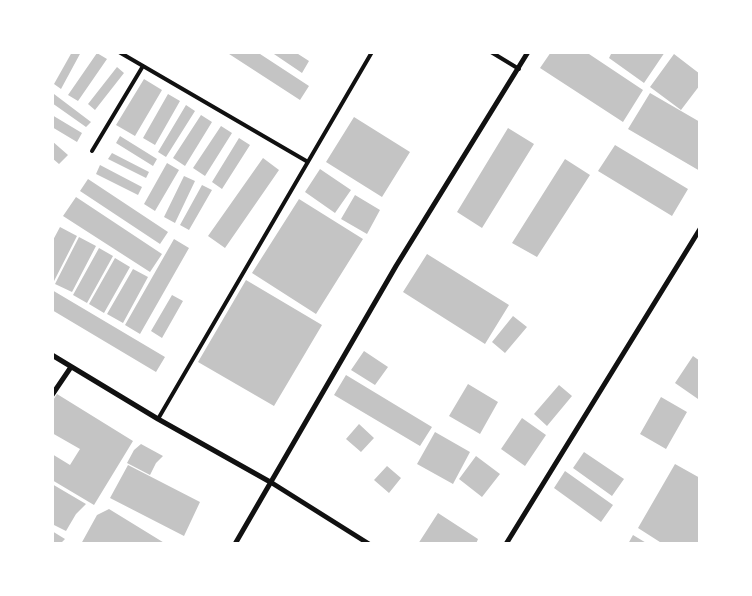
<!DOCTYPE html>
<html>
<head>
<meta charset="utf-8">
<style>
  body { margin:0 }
  #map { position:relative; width:752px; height:596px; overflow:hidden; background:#fff; font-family:Poppins,sans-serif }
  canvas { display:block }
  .frame { position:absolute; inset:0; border:54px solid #fff; pointer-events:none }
</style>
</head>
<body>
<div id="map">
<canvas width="752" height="596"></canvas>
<div class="frame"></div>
</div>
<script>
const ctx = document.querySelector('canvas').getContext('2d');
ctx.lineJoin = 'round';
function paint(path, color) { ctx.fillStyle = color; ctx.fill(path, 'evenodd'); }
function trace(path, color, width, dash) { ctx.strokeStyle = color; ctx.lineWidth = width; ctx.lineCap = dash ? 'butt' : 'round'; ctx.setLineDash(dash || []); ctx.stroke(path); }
paint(new Path2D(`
  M72,52H81L61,89L54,84Z
  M226,52H257L309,86L300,100Z
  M271,52H295L309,61L302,73Z
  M551,52H586L643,90L623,122L540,68Z
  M612,52H665L644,83L609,58Z
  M97,53L107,59L78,101L68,95Z
  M674,54L700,74V85L681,110L650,87Z
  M117,67L124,73L95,110L88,104Z
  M144,79L162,90L135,136L116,125Z
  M650,93L700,122V171L628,129Z
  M54,94L91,122L86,127L52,103Z
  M168,94L180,101L155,145L143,138Z
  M186,105L195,111L166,157L158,152Z
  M52,115L82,133L77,142L52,127Z
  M201,115L212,122L185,166L173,158Z
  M354,117L410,152L382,197L326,162Z
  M221,126L232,133L205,176L193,168Z
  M508,128L534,144L482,228L457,212Z
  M120,136L157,159L153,166L116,143Z
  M239,138L250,145L222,189L212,182Z
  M52,141L68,155L59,164L52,158Z
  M615,145L688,189L672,216L598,171Z
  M112,153L149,172L146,178L108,159Z
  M263,158L279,170L225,248L208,236Z
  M565,159L590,175L537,257L512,243Z
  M167,163L179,170L155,211L144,204Z
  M100,165L142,187L138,195L96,174Z
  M320,169L351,190L335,213L305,192Z
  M184,176L195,181L175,223L164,217Z
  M88,179L168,232L160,244L80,191Z
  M202,185L212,190L189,230L180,225Z
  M355,195L380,210L367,234L341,219Z
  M76,197L162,254L150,272L63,216Z
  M299,199L363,239L316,314L252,273Z
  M60,227L77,236L52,285V242Z
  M79,237L96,246L72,292L55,284Z
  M174,239L189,248L140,334L125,325Z
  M99,248L113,256L87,303L73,295Z
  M427,254L509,305L485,344L403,292Z
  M115,258L130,267L104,313L89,304Z
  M133,269L148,277L123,323L107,314Z
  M246,280L322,325L274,406L198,362Z
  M52,290L165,357L156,372L52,310Z
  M172,295L183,301L162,338L151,331Z
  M513,316L527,327L505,353L492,342Z
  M364,351L388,367L375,385L351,370Z
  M693,356L700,361V397L698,399L675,383Z
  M346,375L432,427L420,446L334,395Z
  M468,384L498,402L480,434L449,416Z
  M559,385L572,396L547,426L534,414Z
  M57,394L133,441L94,505L52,480V454L70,465L80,449L52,433V402Z
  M661,397L687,412L666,449L640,434Z
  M522,418L546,435L525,466L501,449Z
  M359,424L374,438L361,452L346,439Z
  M435,432L470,452L453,484L417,464Z
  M141,444L163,456L156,463L150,475L127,463L134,450Z
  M584,452L624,479L612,496L573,468Z
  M476,456L500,474L482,497L459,479Z
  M675,464L700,478V544H663L638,528Z
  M128,465L200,502L184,536L110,498Z
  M387,466L401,478L389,493L374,480Z
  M565,471L613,505L601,522L554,488Z
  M52,484L86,504L76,514L66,531L52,524Z
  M109,509L166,544H81L97,515Z
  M438,513L478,539L476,544H418Z
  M52,531L65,539L60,544H52Z
  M633,535L648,544H628Z`), '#c4c4c4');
trace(new Path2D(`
  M119,52L308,162
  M491,52L519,69
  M92,151L143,66
  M158,419L372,52`), '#111', 4);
trace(new Path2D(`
  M52,355L158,419L272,483L369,544
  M52,395L71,367
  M235,544L396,266L528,52
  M506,544L700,229`), '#111', 5);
</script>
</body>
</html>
